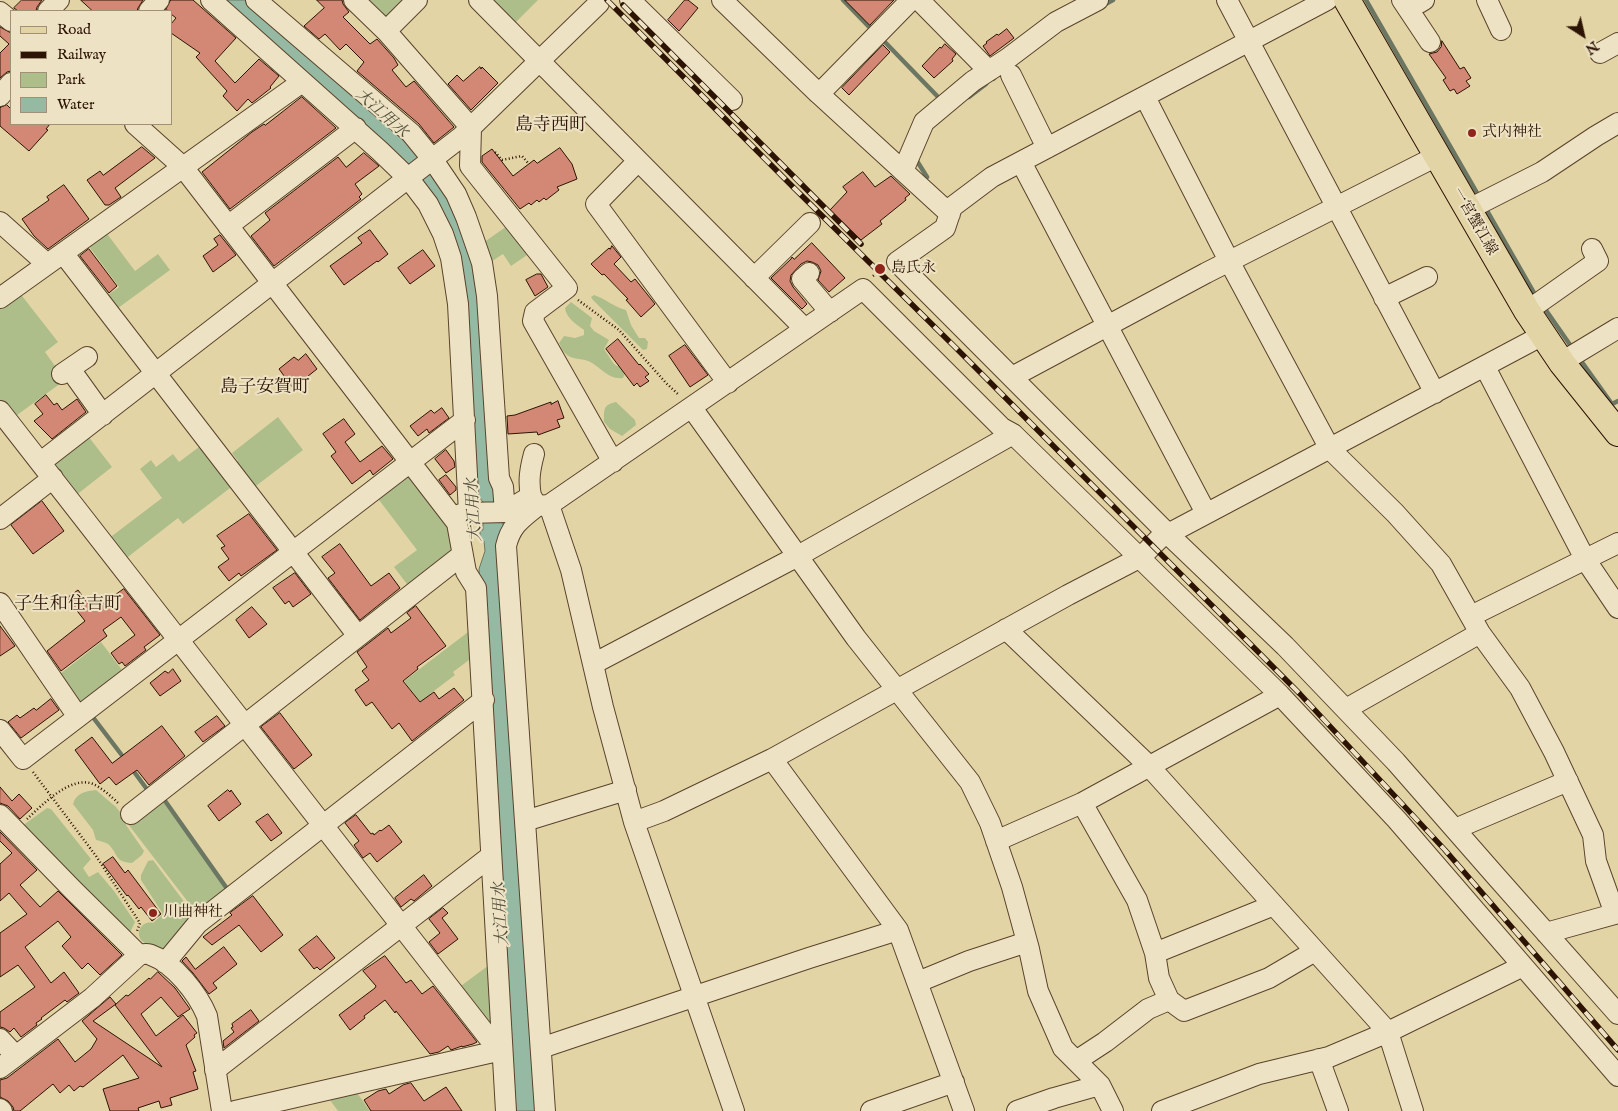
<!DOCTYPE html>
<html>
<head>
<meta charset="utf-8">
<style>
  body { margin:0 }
  #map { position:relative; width:1618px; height:1111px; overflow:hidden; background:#e3d4a5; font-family:"IM FELL English",serif }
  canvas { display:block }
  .legend { position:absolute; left:10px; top:10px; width:162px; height:115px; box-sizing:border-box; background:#ede3c4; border:1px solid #a09077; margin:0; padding:6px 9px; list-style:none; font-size:15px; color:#2d1304 }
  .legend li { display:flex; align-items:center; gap:10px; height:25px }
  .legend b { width:25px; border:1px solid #a09077 }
  .north { position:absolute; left:1558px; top:10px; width:50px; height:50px; -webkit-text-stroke:4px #ede3c4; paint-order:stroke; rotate:145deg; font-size:14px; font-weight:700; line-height:20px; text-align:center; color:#2d1304 }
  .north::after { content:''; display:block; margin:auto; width:18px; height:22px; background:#2d1304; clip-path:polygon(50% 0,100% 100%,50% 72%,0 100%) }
</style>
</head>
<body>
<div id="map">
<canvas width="1618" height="1111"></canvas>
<ul class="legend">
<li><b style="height:6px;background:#e3d4a5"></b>Road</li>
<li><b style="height:6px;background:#2d1304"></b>Railway</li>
<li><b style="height:14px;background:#aebe8b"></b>Park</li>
<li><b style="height:14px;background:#96b9a3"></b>Water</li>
</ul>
<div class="north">N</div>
</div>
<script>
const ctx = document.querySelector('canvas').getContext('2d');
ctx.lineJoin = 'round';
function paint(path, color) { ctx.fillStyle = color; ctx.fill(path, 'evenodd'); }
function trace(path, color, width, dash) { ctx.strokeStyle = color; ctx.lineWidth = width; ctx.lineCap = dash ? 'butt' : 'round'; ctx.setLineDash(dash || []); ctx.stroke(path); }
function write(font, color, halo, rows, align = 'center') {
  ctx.font = font + ' "IM FELL English","Noto Serif JP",serif'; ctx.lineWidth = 4; ctx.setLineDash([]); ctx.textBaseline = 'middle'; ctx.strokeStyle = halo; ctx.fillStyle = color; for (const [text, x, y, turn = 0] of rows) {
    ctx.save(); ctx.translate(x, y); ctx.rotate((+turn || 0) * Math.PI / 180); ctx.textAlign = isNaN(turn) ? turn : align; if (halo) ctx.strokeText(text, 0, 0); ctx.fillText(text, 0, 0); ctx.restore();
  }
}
paint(new Path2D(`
  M359,0H411L389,22Z
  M486,0H538L512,26Z
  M510,224L533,251L511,266L503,254L486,265L480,245Z
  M105,231L135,271L158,254L170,270L114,311L104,298L119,287L87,244Z
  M19,292L58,342L45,352L65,380L13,418L0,401V306Z
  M594,295C606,299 614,307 626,310L631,325L639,338H645L648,342L647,349L643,350L593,300L591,297Z
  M571,302L592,318L590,326L594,331L609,340L604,349L614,364L617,366L622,364L625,373L623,378C608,380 600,366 588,361C580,358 571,360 565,353C562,351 561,346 559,343L564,336L575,338L584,335V330C576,324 566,318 565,308Z
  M616,402L635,420L636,425L622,436L610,429L604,422C604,409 603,405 616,402Z
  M278,417L303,450L252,489L233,464L238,461L232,453Z
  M88,436L112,467L75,496L53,468L55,461Z
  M203,444L234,485L183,524L178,518L124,560L108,539L162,498L140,469L151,460L156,467L173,454L179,462Z
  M405,474L412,476L455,532L456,554L410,588L394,567L417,550L376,496Z
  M472,629L473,657L453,672L455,675L430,694L449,719L439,727L404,681Z
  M101,642L125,674L84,706L76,705L56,677Z
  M96,790L116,807L127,821L126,825L144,851L142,855L132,863C114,862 119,854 108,844C105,842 100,841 96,840L93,830L73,804C76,793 86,791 96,790Z
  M161,799L228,892L198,915L128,824Z
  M47,808L51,809L91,859L83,868L89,877L98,872L114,891L135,922L127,939L22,826Z
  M153,860L194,915L168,949L160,952C155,949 147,945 142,941C134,932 143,920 153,923L163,914L141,880V875L148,861Z
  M492,963L496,1029L491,1031L458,988Z
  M355,1090L370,1111H338L327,1096Z`), '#aebe8b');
const water = new Path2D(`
  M220,0H252L421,151L471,239L503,515V552L536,1111H513L479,569L485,551L484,541H480V530H483V502L474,491L443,219Z`);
paint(water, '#96b9a3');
trace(water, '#6c7763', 1);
trace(new Path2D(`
  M843,0L873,31
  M1366,0L1480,198
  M1102,6L1113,0
  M881,38L941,100
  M969,97L986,84
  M917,159V161L927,177
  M1485,207L1537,298
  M1543,306L1573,349
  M1579,358L1612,404L1618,401
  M92,716L124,758
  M132,769L149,792
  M163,798L228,890`), '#6c7763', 4.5);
const building = new Path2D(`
  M22,0H42L37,7L36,11H18L14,8Z
  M81,0H143L138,8L137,11H93Z
  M171,0H193L236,38L215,61L235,83L259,59L279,76L270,87L271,88L252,103L248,99L237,111L223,96L227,91L196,57L200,53L171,33V24L176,18L171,14V11L166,10Z
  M317,0H342L343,4L349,12L343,17L370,44L377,39L394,58L398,65L392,70L406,87L414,81L454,127L434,143L419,124L357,71L364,62L346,44L340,50L325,34L319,39L304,26L324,8Z
  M685,0H688L698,8L679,31L668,20Z
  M845,0H894L870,25Z
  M0,27L11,33V71L7,72L0,78V53L9,44L0,36Z
  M1007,29L1014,38L990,56L983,46L987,43L986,42L997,34L998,35Z
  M1442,41L1460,69L1464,67L1471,78L1466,81L1470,86L1457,94L1454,89L1450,91L1443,80L1446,78L1429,54L1437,52L1441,47Z
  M945,44L956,54L952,59L953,61L934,78L922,66L940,47L941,48Z
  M883,45L890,52L849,95L842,88Z
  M480,67L481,69L482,67L498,83L471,110L448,84L457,75L463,81Z
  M302,97L336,128L230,209L202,172L252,132L264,124L265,125Z
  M7,105L11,109V124H50L46,129L48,130L29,151L0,126V108Z
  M142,147L155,158L115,188L121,197L109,205H105L87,180L100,171L103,175Z
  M560,148L572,164L577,179L557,187L559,190L546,200L544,198L539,202L537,200L531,205L529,203L520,209L482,162V156L492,149L513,176L534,160L537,163Z
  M364,153L379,166L355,184L362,194L359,197L361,199L274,266L251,236L270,220L265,213L338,157L346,167Z
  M863,172L875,187L891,176L910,194L905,198L906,200L880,221L882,224L861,240L830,210L847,192L843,187Z
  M64,185L89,219L48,249L34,236L22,219L49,200L47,197Z
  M370,230L388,254L378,262L377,261L344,285L330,266L362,243L358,238Z
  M220,235L236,255L213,272L203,256L218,245L214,239Z
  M812,243L845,278L829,292L818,280L821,271L818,265L812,262L807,261L801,264L791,275L790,281L793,287L807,304L802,309L771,278L791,259L792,257L794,259Z
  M612,246L621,257L614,264L631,282L635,279L655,304L641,317L626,300L628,299L604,274L602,275L591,264L609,248L610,249Z
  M89,249L117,286L109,293L80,256Z
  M423,250L435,266L410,284L398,268Z
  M537,274H541L548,287L535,296L526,280Z
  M618,339L639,365L640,364L649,374L645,377L649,381L640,387L637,383L634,386L606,349Z
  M685,345L708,375L690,387L669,356Z
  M306,354L317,369L293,388L279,369L294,357L298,360Z
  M46,395L54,405L57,403L62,410L77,399L86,412L52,439L34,421L43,414L35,404Z
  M558,401L564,418L557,420L560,427L538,435L537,432L508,434L507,416L515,415L551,402V404Z
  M442,408L449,418L429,433L427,429L418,436L410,426L431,410L434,413Z
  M344,419L355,434L345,442L360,462L382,446L393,459L373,475L370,470L352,484L331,456L336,452L323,434Z
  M446,450L454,461L455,467L446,473L435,459Z
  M446,475L456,487V490L450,495L439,480Z
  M42,501L64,531L33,554L11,525Z
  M249,514L277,550L241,576L239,573L229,581L218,567L229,559L221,548L225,546L217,536Z
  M340,544L371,586L389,573L400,588L360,620L328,578L335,573L322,557Z
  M295,573L311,594L293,607L289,601L285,604L273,588Z
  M124,589L160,635L144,647L146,650L125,666L122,662L119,664L111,653L135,635L121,617L103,630L107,636L61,671L47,651L85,621L67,598L78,590L93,610Z
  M416,606L446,646L417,667L418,669L403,681L420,702L434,692L439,699L454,688L464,700L412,741L399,723L392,729L372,702L366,706L355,690L369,680L362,671L367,667L357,652L388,628L391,633L411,618L407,613Z
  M252,607L267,624L249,638L236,620Z
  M0,626L15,646L0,656Z
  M173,669L181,681L160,696L150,683L165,671L168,673Z
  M51,699L59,710L21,738L8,722L17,715L20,718L34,708L36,710Z
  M280,713L312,755L294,769L261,727Z
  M217,716L225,726L203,742L195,732Z
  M162,726L185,756L149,785L137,770L116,785L109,777L100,784L75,750L92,737L112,763Z
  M0,787L12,801L19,794L32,808L20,819L8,806L0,803Z
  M228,790L230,792L231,790L241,804L219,821L208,806Z
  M268,814L282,833L271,841L256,822Z
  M356,815L371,834L373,833L374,835L380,830L381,831L389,825L402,842L377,862L370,853L363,858L354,845L359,841L345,823Z
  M0,832L37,870L20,885L40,907L58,891L122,955L100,975L88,963L82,969L62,946L71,937L58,921L25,947L51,983L64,972L79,993L67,1002L65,1000L41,1018L42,1019L36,1023L37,1025L21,1037L14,1028L10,1032L4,1028L0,1027V1012L35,987L18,965L0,977V933L27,914L9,893L0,901V864L12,853L0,841Z
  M113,857L125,873L128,870L161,914L152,921L141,907L139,909L128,895L127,896L103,864Z
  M424,875L432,886L414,901L411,899L401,907L395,898Z
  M253,896L283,935L261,952L239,925L212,945L203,937L232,915L230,913Z
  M443,908L448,913L442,918L458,939L438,954L429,942L440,933L429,919Z
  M317,936L335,958L320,970L317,967L314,969L299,950Z
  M224,947L237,964L213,983L217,988L209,994L193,973L182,961L186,957L195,969Z
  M385,956L406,983L411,980L422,994L433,986L477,1042L473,1044L462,1047V1046L451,1050L448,1046L439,1052L430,1054L396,1011L395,1013L385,1000L364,1016L365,1018L350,1030L339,1015L375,988L376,986L363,971Z
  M158,972L175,988L190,1009L178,1017L161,997L141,1014L156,1036L183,1015L197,1033L194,1035L195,1037L186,1045L196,1071L193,1072L198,1089L170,1098L172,1105L161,1108L159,1101L138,1108L139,1111H110L103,1089L139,1078L123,1055L83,1087L80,1086L74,1091L69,1085L60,1093L53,1084L20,1111H14L13,1107L8,1101L0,1097V1080L7,1078L58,1039L75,1062L91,1049L97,1039L82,1021L110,997L116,1004L93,1021L162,1067L115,1005L126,995L128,996L149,978L150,979Z
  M251,1010L259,1021L224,1048L223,1041L234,1032L231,1028L233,1027L232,1024Z
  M411,1083L424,1101L446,1087L462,1111H371L364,1100L378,1091L386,1089L389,1094L403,1085Z`);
paint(building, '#d28874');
trace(building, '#2d1304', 1);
const minor = new Path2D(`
  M211,0L380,151L409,179L428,204L443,234L451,258L458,304L469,513L461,514L457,523L466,572L476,588L506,1111
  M256,0L411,133L433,160L456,194L466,217L482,263L487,296L499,478L503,487L505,512
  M354,0L386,31L471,128L470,166L567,288L535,312L533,321L613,462
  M479,0L805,329
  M630,0L732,100
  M722,0L819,94L950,214
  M919,0L989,71
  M1227,0L1435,393
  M1327,0L992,177L952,207L945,228L897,262L1168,534L1285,646L1396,762L1494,874L1618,1014
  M1402,0L1430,42
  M1487,0L1501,30
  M1419,3L1424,0
  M48,11L59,0
  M149,11L159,0
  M0,12L11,21
  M386,31L417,0
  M1600,53L1618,43
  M1011,75L1047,148
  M819,94L911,0
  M0,96L11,83
  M1145,97L1229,261L1330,449L1395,513L1441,564L1480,633L1520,688L1554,752L1593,835L1596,861L1615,914
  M135,124L183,167L457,523
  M638,161L596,204L728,383
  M1021,162L1206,513
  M903,171L924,122L973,81L1007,59L1056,22L1098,0
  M1467,210L1542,172L1596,136L1618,123
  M0,222L47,264
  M228,226L356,128
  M63,253L358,636
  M809,273L802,279L830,312
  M754,278L810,223
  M0,298L302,82
  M1384,298L1427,277
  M1527,311L1598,261L1592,249
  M1562,363L1570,357L1618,328
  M1485,367L1585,559L1618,608
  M70,369L103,415
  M62,374L87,357
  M1012,377L1206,273L1437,156
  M692,408L856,638L970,782L990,823L1012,887L1029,949L1038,991L1063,1048L1100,1085L1113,1111
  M0,411L488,1037L502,1050L235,1111
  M41,462L461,137L599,3
  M531,496C528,481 530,469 534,454
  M549,505L571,570L603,707L634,822L734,1111
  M537,506C521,519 511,525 506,546L545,1111
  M469,513L505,512L531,496L537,506L549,505L863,289L1002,428L1013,434L1280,695L1397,820L1618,1076
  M0,519L53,478
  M1168,534L1543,335
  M0,603L78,717L465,420
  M1471,616L1618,543
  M1006,629L1148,765L1388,1032L1413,1111
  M593,664L798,556L1013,434
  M1346,709L1480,633
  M0,730L23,759L78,717
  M772,759L898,930L964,1111
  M1082,803L1137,900L1155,953L1159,978L1169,1000L1184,1011L1269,978L1315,951
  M131,814L462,555
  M0,815L73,890L139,955
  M525,821L626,790
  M634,822L664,811L772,759L1068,595L1141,557L1166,532
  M1455,829L1568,781
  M996,841L1082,803L1280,695
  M1546,933L1618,913
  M1155,953L1274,905
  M165,963L198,923L484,700
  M918,982L969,961L1027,942
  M0,1039L16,1056L0,1068
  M541,1048L809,958L898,930
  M16,1056L92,998L139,955C143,954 148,953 151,955C174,963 198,994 207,1016L222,1111
  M1319,1059L1338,1111
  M1076,1061L1105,1042L1148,1009L1169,1000
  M215,1070L491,856
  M0,1109L2,1111
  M871,1111L954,1082
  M1017,1111L1054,1098L1100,1085
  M1162,1111L1259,1074L1329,1057L1388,1032L1523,966`);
const major = new Path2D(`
  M1347,0L1527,311L1562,363L1618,433`);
trace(minor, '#5a432c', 22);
trace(major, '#2d1304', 28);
trace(new Path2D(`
  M495,152L502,160L522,156L528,163
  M873,276L882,268
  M578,300L619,330L666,383L679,395
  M33,772L96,856L140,923L137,931
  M27,819C42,805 71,775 93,784C102,788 112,797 118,803`), '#2d1304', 2.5, [1, 2.5]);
trace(minor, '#ede3c4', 20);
trace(major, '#e3d4a5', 26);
const rail = new Path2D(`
  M607,0L794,188L956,348L1300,694L1445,850L1618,1050
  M623,5L861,244`);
trace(rail, '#2d1304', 5.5);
trace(rail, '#ede3c4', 4, [11]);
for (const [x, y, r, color] of [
  [1472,133,5,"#8f2418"],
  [880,269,6,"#8f2418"],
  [153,913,5,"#8f2418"]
]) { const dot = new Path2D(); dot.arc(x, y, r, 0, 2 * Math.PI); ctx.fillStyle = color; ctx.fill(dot); trace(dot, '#ede3c4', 2); }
write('15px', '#2d1304', '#ede3c4', [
  ["式内神社",1482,133],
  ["島氏永",891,269],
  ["川曲神社",163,913]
], 'left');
write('15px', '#2d1304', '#ede3c4', [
  ["一宮蟹江線",1474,222,60]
]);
write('italic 16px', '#524d3c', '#ede3c4', [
  ["大江用水",381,114,42],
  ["大江用水",475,510,-94],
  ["大江用水",502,914,-94]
]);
write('18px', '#2d1304', '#ede3c4', [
  ["島寺西町",551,126],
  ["島子安賀町",265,388],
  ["子生和住吉町",68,605]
]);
</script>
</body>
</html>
